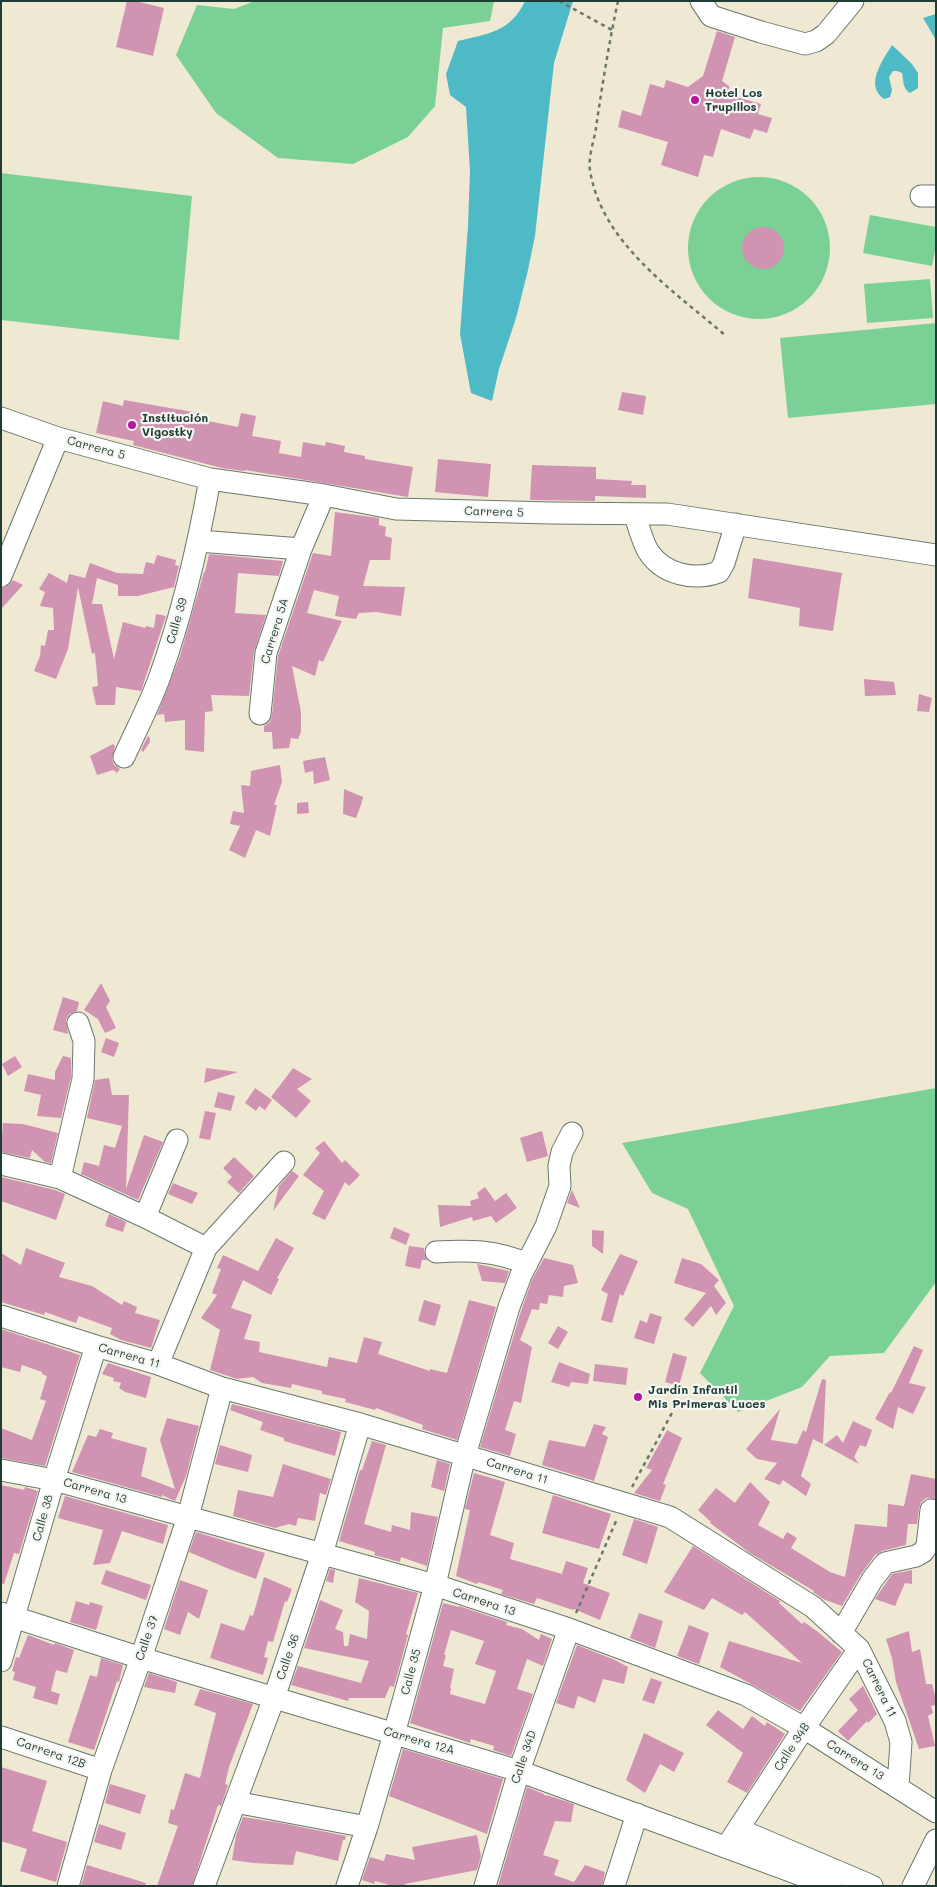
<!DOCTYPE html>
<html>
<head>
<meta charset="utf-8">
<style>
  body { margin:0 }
  #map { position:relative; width:937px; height:1887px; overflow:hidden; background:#efe9d3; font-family:Mali,sans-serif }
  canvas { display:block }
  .frame { position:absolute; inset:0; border:2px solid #1f3d34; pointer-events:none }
</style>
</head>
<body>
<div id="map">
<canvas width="937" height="1887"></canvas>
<div class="frame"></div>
</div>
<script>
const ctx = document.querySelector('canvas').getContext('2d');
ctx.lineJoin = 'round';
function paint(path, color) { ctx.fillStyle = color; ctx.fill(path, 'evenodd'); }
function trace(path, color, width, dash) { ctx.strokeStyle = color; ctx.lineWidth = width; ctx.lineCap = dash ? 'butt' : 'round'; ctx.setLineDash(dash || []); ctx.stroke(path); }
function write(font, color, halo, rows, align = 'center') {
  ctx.font = font + ' Mali,sans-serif'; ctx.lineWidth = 4.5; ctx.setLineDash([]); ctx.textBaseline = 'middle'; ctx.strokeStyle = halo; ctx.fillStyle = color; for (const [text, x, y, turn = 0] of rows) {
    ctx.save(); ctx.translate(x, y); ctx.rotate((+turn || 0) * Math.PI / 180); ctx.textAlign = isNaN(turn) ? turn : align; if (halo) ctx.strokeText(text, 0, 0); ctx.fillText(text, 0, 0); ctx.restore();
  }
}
paint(new Path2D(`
  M255,1H494L490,21L443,28L435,106L408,137L353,164L278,158L216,113L176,55L197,5L234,9Z
  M1,173L192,196L179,340L1,320Z
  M688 248a71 71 0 1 1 142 0a71 71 0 1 1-142 0Z
  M870,215L936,227V246L932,266L863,253Z
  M930,279L933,318L867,323L864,284Z
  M936,323V404L788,418L780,338Z
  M936,1088V1282L884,1353L830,1356L802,1387L738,1412L700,1373L734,1306L688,1209L652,1193L622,1143Z`), '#7bd195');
paint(new Path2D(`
  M525,1H573L554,63L535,236L528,270L516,318L499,369L492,401L471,393L460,334L468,226L470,171L466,107L450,95L446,74L458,41C487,34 511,32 525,1Z
  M936,14V40L923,18Z
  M892,45L912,64L918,73V88L910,93C902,88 904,81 902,73L897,71H893L889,77L892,90L890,97L884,99C864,85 883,60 892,45Z`), '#4dbac6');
paint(new Path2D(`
  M127,1H135L164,8L153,56L116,47Z
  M717,31L735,37L722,81L729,86L730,95L761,104L758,114L772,118L767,133L754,129L750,139L721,129L713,157L704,155L698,177L661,165L668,142L618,127L622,110L641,116L650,84L664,88L666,80L688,87L703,76Z
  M742 248a21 21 0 1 1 42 0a21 21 0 1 1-42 0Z
  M622,392L646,396L643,415L618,410Z
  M124,400L199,413L198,419L238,427L241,413L256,416L252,436L281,441L279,453L301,457L303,442L325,446L326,442L345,446L344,452L365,456V459L413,467L408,497L245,470L244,471L222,468L133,445L134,441L96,433L103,401L123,406Z
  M438,459L491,464L488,497L435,492Z
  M532,465L596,467V479L632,481L631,485H646V498L595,496V501L530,500Z
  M335,512L379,518V525L386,527L385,536L392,538L390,560H370L363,586L405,587L401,616L376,612L359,613L356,619L335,616L339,596L314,590L307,613L342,621L323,662L319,660L315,676L292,666L301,712V732L298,739L291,738L289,748L273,749L272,732H264V726L270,722L272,715L278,656L313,553L331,556Z
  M209,554L283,561L279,576L238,573L235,613L266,615L254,652L249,696L211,695L213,711L205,712L204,752L185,750V720L165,722L164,714L157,715L180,656L204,572H205Z
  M157,555L176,560L175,565L179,566L174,587L138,596H118V585L97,578L92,604H102L114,659L123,622L145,628L146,626L154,628L156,614L166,616L141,691L116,687L115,705H96L92,687L98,686L95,653L92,654L78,587L68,649L56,679L34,671L40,656L41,645L45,646L48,630H54L53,608L40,606L45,592L39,589L49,573L67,583L69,574L85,578L90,563L117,573L143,574L146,562L154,564Z
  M753,558L842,573L833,631L799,626L800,608L748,598Z
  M13,580L23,585L1,609V588L8,586Z
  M864,679L894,682L896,695L865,696Z
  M919,694L932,698L929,712L917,711Z
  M148,736L150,738V742L143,752L141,750Z
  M113,744L115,746L112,759L114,765L120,769L117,773L113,770L97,775L90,756Z
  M325,757L330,780L314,784L313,771L305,773L303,761Z
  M280,765L282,782L274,805H277L270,836L256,830L245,858L229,850L240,826L230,824L233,811L244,813L241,785L250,786L251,771Z
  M344,789L363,797L361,805L356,818L343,814Z
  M308,802L309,813L297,814V803Z
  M101,983L110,1001L106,1007L116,1028L105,1033L98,1019L84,1010Z
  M63,997L79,1002L77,1011L69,1014L66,1020L68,1034L53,1030Z
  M106,1038L119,1043L114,1057L101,1052Z
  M15,1056L22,1067L8,1076L2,1064Z
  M63,1056L71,1058V1077L61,1118L37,1116L41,1095L24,1091L28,1074L55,1080V1072Z
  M206,1068L238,1072L204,1083Z
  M293,1068L312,1079L297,1089L311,1101L296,1118L271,1097Z
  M109,1078L112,1095H129L126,1189L144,1135L163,1142L138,1200L81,1174L84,1162L99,1166L104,1145L115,1148L122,1126L87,1118L95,1080Z
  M255,1088L272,1100L265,1110L259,1106L256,1111L245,1103Z
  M218,1092L235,1096L231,1111L214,1107Z
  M205,1111L216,1113L210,1140L199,1138Z
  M3,1123L23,1124L58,1133L51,1163L45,1162L32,1150L30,1158L1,1152Z
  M542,1131L548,1156L527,1162L520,1138Z
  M324,1141L342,1163L345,1160L360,1175L349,1186L345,1182L325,1220L312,1214L324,1191L303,1175L320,1153L315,1148Z
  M234,1157L254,1176L239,1193L227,1182L232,1177L223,1168Z
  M292,1171L299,1176L273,1211L279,1186Z
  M1,1177L55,1190L65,1194L56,1220L1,1201Z
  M173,1183L198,1193L192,1204L168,1194Z
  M485,1187L495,1201L506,1193L517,1208L496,1223L491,1216L473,1221L472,1217L440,1227L438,1205L471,1206L470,1201L479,1198L477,1193Z
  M572,1190L580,1208L567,1203Z
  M109,1214L126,1222L123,1232L105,1226Z
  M394,1227L410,1234L406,1245L390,1238Z
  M592,1230L604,1231L603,1254L592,1246Z
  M276,1238L294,1248L277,1278L279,1279L271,1295L243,1280L231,1308L252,1315L244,1339L260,1342L259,1352L327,1367L329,1357L357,1363L364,1337L382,1342L378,1354L430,1371V1369L447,1373L469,1300L496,1307L457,1440L422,1429L423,1425L376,1408L375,1410L345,1402L346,1399L322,1394V1391L292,1384L291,1388L262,1383L253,1377L237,1379L210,1370L220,1330L201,1318L217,1295L212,1293L221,1269L217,1268L223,1255L258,1271Z
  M409,1246L424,1248V1253L427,1260H422L420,1269L405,1266Z
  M26,1248L65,1263L59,1277L92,1286L122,1305L124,1301L137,1307L135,1313L160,1320L151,1348L121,1340L110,1334L112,1328L79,1316L76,1323L45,1312L44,1315L1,1302V1253L21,1265Z
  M620,1254L638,1261L623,1296L620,1294L612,1323L601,1320L608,1294L601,1290Z
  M544,1258L573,1265L578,1283L564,1286L563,1297L549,1295L547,1304L540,1303L539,1310L532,1309L520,1340L532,1347L521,1403L514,1401L505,1430L516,1434L510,1456L480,1447L521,1311L532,1280Z
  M682,1258L701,1264L719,1280L714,1286L726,1303L716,1315L711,1306L693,1327L684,1319L706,1293L674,1283Z
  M477,1264L509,1271L505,1283L482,1281Z
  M424,1300L441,1305L435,1326L418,1321Z
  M650,1313L662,1317L654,1344L634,1338L640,1320L647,1323Z
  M558,1326L568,1332L558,1349L548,1343Z
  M1,1329L80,1355L45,1466L1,1458V1428L32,1440L46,1401L40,1399L47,1376L42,1374V1372L22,1365L20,1372L1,1367Z
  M914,1346L923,1350L909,1383L926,1387L913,1414L898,1407L893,1429L875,1419L890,1392L891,1393Z
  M673,1353L687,1357L679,1386L665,1382Z
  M559,1362L590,1374L588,1384L571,1382L569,1387L551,1382Z
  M108,1363L151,1377L146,1398L125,1392L119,1388L121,1383L113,1381L114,1378L102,1374Z
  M595,1364L628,1368L626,1385L593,1381Z
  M822,1379L826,1380L823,1444L813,1439L801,1476L811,1484L806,1496L783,1480L780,1485L764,1479L777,1463L757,1459L746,1449L780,1409L771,1440L797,1444L803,1430L806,1432Z
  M232,1404L341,1432L335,1456L284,1441V1438L260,1430L263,1422L230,1410Z
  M167,1418L199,1426L186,1476L175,1501L162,1495V1497L72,1472L88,1435L96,1437L100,1429L113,1433L111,1438L147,1448L141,1476L175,1489L160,1440Z
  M853,1421L872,1430L866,1447L860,1445L854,1457L859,1464L824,1445L837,1435L843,1443Z
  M594,1424L606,1427L602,1434L608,1437L594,1481L542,1465L549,1440L585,1447Z
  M667,1430L682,1438L663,1484L666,1485L660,1501L634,1493L652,1470L646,1468Z
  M372,1441L386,1445L364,1524L391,1532L392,1525L410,1530L411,1512L438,1517L427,1566L401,1557L400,1562L374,1555L375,1552L339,1541L360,1470H362Z
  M220,1445L252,1455L248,1472L215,1464Z
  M437,1460L450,1464L444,1491L431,1487Z
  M283,1464L331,1479L326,1495L320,1493L315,1521L298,1518L296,1526L289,1524L275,1528L233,1516L238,1490L273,1497Z
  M474,1473L505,1482L490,1535L514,1543L510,1559L562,1574L566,1561L588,1568L583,1583L610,1593L600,1620L574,1609L573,1610L537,1598L534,1604L501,1594L503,1590L478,1582L477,1584L456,1576L470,1510L465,1509Z
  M911,1474L936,1479V1499L926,1498L921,1502L919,1509L917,1524H908L906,1545L882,1551L875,1555L861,1574L842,1606L823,1599L813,1592L814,1591L750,1553L710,1523L711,1522L698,1510L716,1488L735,1503L750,1482L770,1502L758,1525L783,1539L787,1532L797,1538L791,1548L830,1572L845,1577L855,1524L887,1527L888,1504L904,1506Z
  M1,1485L24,1490L25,1487L38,1491L19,1554L14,1553L4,1584L1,1583Z
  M553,1495L611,1514L599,1549L542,1533Z
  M65,1496L168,1525L163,1544L122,1531L110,1563L93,1565L103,1530L58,1518Z
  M634,1519L658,1527L647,1564L622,1555Z
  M196,1532L265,1553L256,1579L229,1569L189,1552Z
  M693,1546L780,1601L779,1603L802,1624L804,1622L818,1632L842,1652L800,1711L720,1667L729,1641L802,1663L745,1612L742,1615L712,1598L704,1610L664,1592Z
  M330,1569L335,1570L333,1583L326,1581Z
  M106,1570L151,1585L146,1600L101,1584Z
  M912,1570V1584L905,1583L895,1606L875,1599L892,1574Z
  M264,1577L292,1589L287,1602L285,1601L273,1642L268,1641L264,1657L268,1658L263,1675L210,1658L221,1623L244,1631L250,1615L253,1616Z
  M359,1578L418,1593L406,1634L408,1635L394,1687L390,1686L385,1698H349L348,1701L291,1685L298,1666L361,1683L369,1661L304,1648L320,1600L343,1610L335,1629L343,1632L344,1646H348L350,1634L367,1639L369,1611L355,1602Z
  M180,1580L208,1590L199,1619L188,1612L180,1635L164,1629Z
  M76,1601L89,1605L90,1602L103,1606L96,1630L70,1622Z
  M443,1603L459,1607V1606L507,1622L506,1625L522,1629L539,1640L541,1634L552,1639L543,1666L527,1659L517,1689L533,1694L511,1756L493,1750L494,1746L471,1739L470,1743L410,1723ZM451,1630L484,1641L475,1664L496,1671L485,1704L450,1694L451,1688H450L454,1669L443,1666L446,1655H444Z
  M639,1613L663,1621L655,1648L630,1638Z
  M689,1625L709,1633L699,1664L677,1656Z
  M909,1631L912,1652L920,1649L926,1684H932L936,1699V1705L931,1706L933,1713L928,1716L935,1746L919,1749L896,1682L892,1658L886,1639Z
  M28,1635L54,1645L55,1643L74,1650L67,1673L56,1670L51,1691L60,1694L57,1705L33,1698L36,1687L13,1680L15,1672L12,1671L16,1657L19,1658Z
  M577,1645L615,1660L628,1667L624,1684L603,1679L595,1703L578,1696L574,1709L556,1703Z
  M101,1658L123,1665L119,1682L117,1681L94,1750L68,1742L90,1675L97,1677Z
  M149,1673L177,1682L175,1693L144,1687Z
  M651,1678L662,1682L654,1704L642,1700Z
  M863,1686L877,1714L868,1723L867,1721L848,1741L838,1731L858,1710L849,1699Z
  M200,1689L253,1704L229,1767L225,1784L228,1785L221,1806L218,1805L192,1886H157L178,1826L168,1823L171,1809L174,1810L185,1773L200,1778L216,1713L194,1705Z
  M718,1710L743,1729L752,1716L765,1726L767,1722L785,1734L747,1793L727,1782L743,1753L706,1725Z
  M644,1733L684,1753L674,1772L660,1764L645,1793L626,1780Z
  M403,1749L503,1779L487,1834L389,1796Z
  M1,1767L47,1781L32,1831L67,1842L56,1882L20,1871L27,1849L1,1841Z
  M110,1784L146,1795L140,1814L105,1803Z
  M527,1787L544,1794V1795L550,1796L574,1804L571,1822L555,1821L543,1855L559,1860L554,1875L574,1882L585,1865L605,1872L602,1886H498Z
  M243,1817L281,1823L346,1836L345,1840H343L338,1861L296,1851L293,1865L253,1863L232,1860L236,1836Z
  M99,1824L126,1833L121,1850L94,1842Z
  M477,1835L481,1856L477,1870L405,1884V1886H393L375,1881L374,1884L362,1880L370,1857L384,1861L386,1854L415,1860L412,1847Z
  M87,1865L146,1883L145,1886H81Z`), '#d093b1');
const minor = new Path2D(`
  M701,1L711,16L761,32L805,44L816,41L826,34L853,1
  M921,196H936
  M1,418L58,438L210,479L324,495L396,509L551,513L667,514L936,555
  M634,514C639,526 642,541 648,551C663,575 695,581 719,572L724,563L736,524
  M199,541L301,549
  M1,576L58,438
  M260,714L266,653L301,549L324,495
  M124,757C136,730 150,704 160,676C183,612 198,546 210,479
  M1,1164L60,1178L145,1217L206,1248
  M60,1178L83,1079L84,1041L78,1023
  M145,1217L177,1140
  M436,1252C469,1250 495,1250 527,1264
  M1,1316L96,1346L158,1364L222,1388L360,1424L670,1517L813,1607L859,1649L895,1721L901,1742L898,1787
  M158,1364L206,1248L284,1162
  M1,1470L54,1480L435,1585L569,1629L746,1695L804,1728L936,1812
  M1,1613L141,1658L519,1771L831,1886
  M841,1633L872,1580L885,1563L916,1556L923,1552L927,1546L931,1510
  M1,1661L54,1480L96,1346
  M1,1737L101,1770
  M235,1802L367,1827
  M738,1829L872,1886
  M727,1846L804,1728L859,1649
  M68,1886L101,1770L141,1658L188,1517L222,1388
  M204,1886L274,1698L322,1554L360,1424
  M347,1886L367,1827L394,1734L435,1585L465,1455L509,1307L521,1275L546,1226L560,1186L559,1166L562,1152L572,1133
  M485,1886L519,1771L569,1629
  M614,1886L637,1814
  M913,1886L936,1840`);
trace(minor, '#68796c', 23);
trace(new Path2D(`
  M559,1L612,30
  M618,1C609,43 602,86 596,128C594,141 588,157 590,170C601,243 674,291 726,336
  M632,1487L686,1387
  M576,1613L617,1519`), '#68796c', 2.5, [4, 4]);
trace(minor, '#fff', 21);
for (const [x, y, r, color] of [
  [695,100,5,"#b5179e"],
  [132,425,5,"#b5179e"],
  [638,1397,5,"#b5179e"]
]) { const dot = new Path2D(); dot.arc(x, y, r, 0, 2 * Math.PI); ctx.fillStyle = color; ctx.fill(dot); trace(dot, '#f6f6f2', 2); }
write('bold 12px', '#1f3d34', '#f6f6f2', [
  ["Hotel Los",705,93],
  ["Trupillos",705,107],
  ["Institución",142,418],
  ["Vigostky",142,432],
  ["Jardín Infantil",648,1390],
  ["Mis Primeras Luces",648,1404]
], 'left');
write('12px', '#1f3d34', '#f6f6f2', [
  ["Carrera 5",96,448,15],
  ["Carrera 5",494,512,2],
  ["Calle 39",177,621,-74],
  ["Carrera 5A",275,631,-73],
  ["Carrera 11",129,1356,16],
  ["Carrera 11",517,1471,17],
  ["Carrera 13",95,1491,16],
  ["Calle 38",43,1518,-74],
  ["Carrera 13",484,1602,18],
  ["Calle 37",147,1638,-71],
  ["Calle 36",288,1657,-71],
  ["Calle 35",411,1672,-75],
  ["Carrera 11",879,1688,64],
  ["Carrera 12A",419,1741,16],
  ["Calle 34B",792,1747,-57],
  ["Carrera 12B",51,1753,19],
  ["Calle 34D",524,1757,-71],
  ["Carrera 13",855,1760,32]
]);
</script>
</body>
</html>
